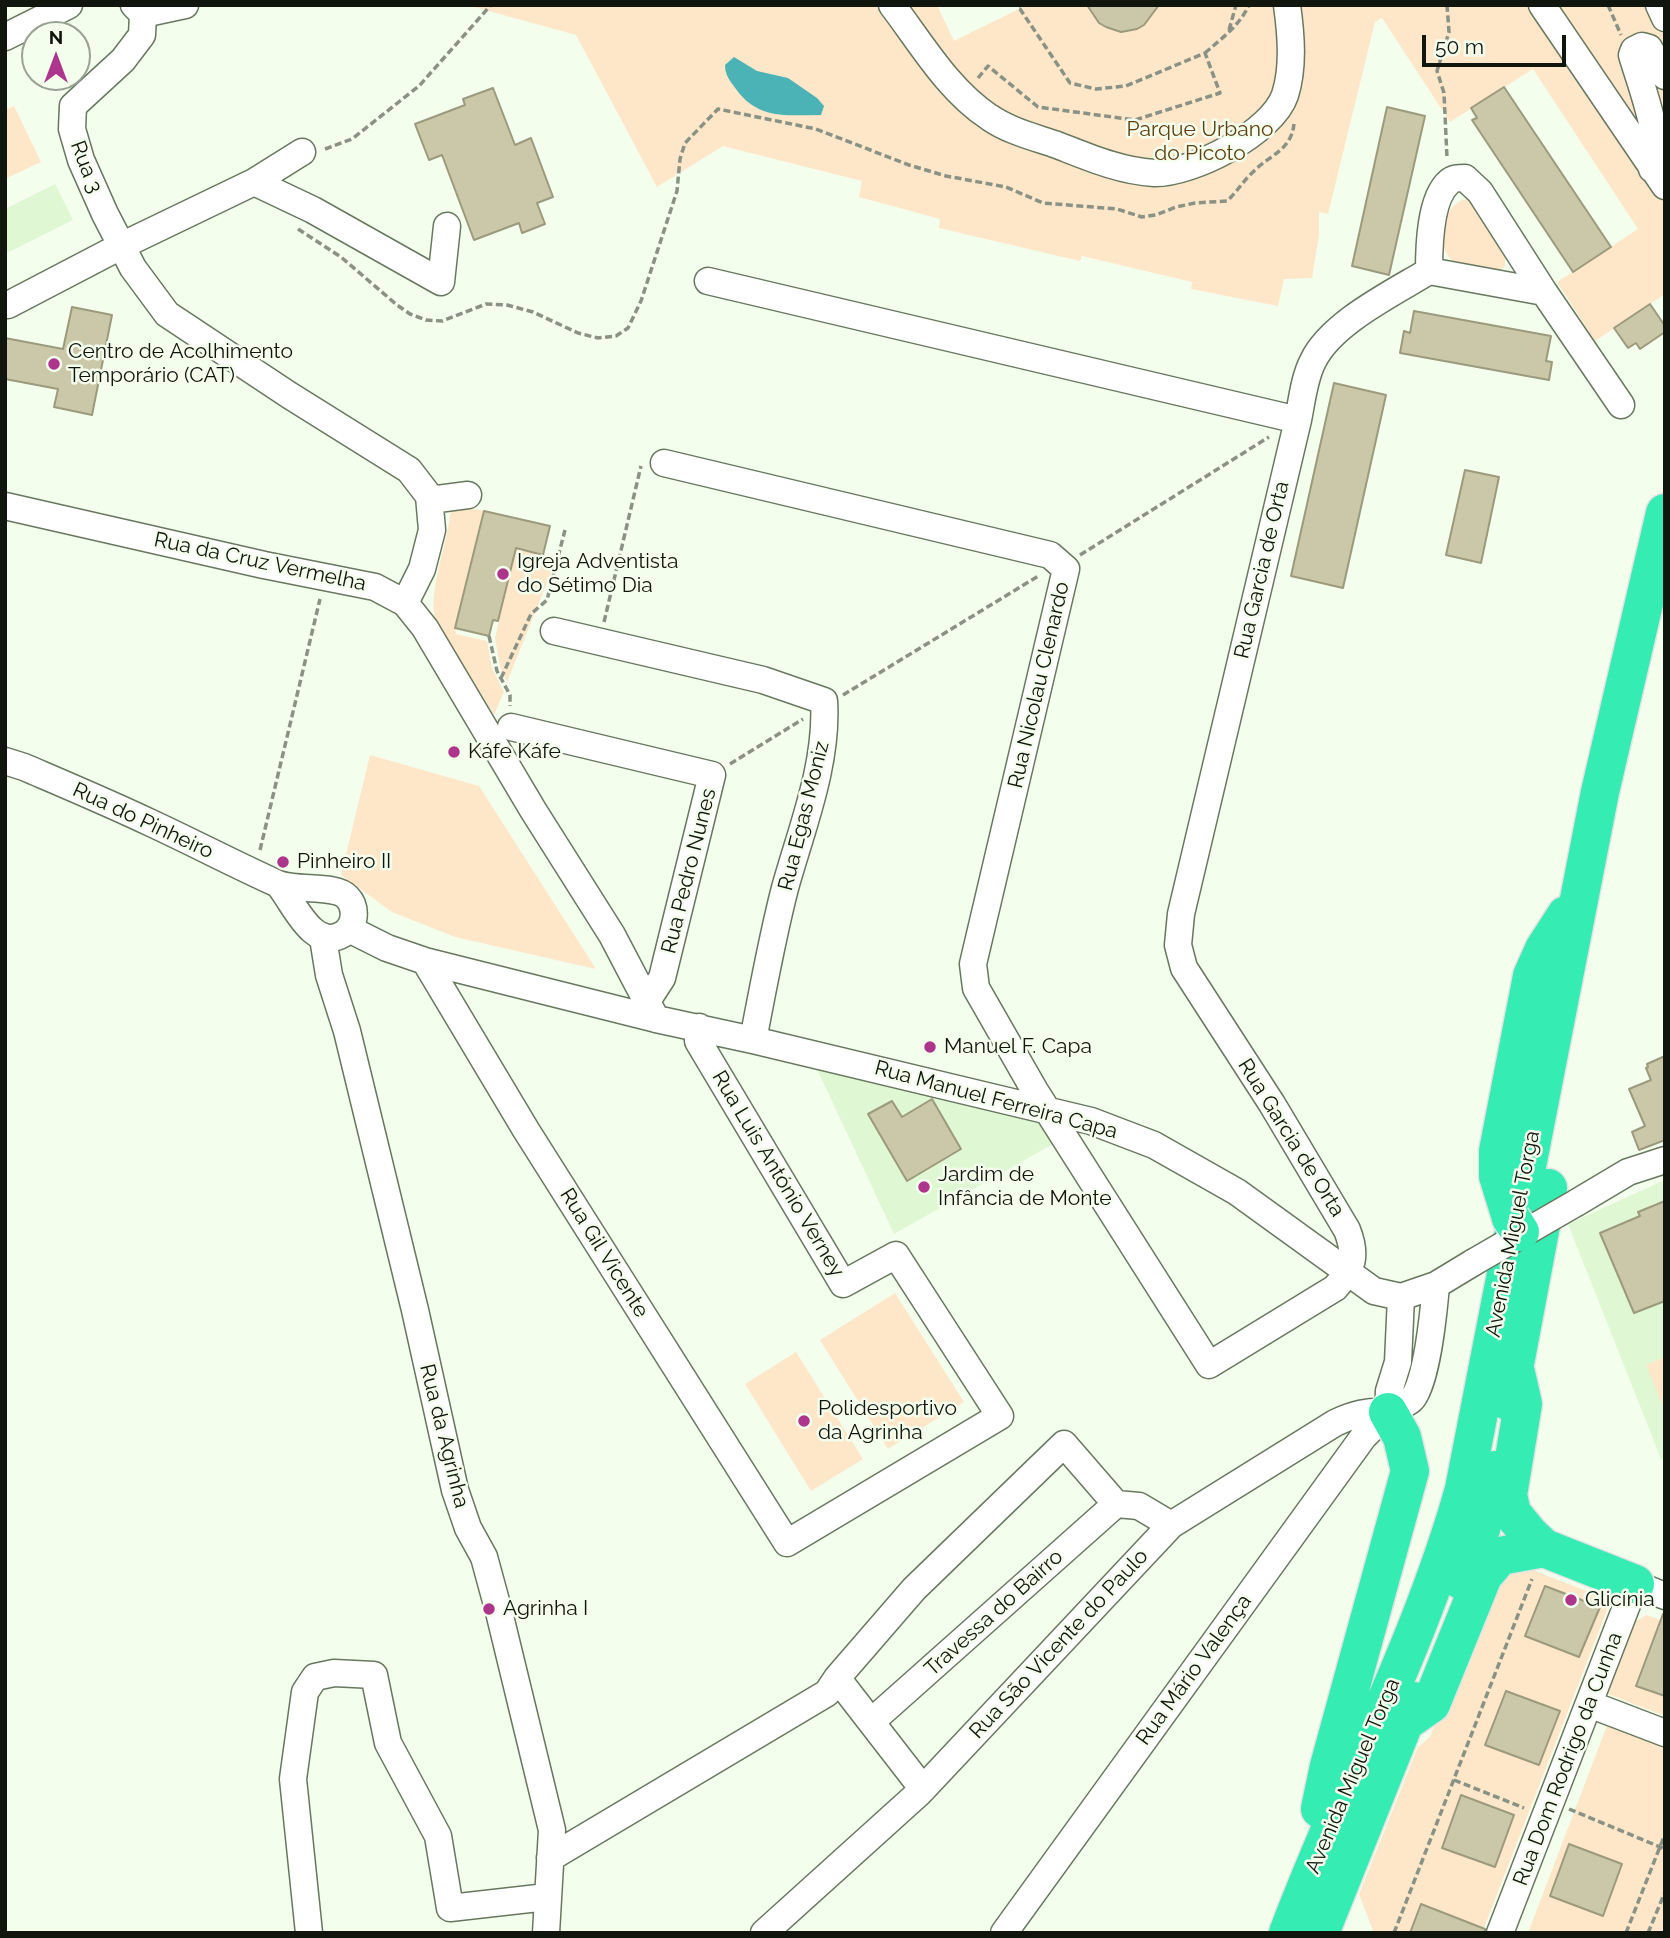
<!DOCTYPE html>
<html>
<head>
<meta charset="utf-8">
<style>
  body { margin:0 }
  #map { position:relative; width:1670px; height:1938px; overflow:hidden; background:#f3feed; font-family:Raleway,sans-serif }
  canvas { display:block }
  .frame { position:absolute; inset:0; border:7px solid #10160d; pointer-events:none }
  .north { position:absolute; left:21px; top:21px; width:70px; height:70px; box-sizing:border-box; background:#f3feed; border:2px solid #98a193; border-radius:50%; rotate:0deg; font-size:19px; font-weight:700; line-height:28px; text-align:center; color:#10160d }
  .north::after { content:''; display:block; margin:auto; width:24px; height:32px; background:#ad368c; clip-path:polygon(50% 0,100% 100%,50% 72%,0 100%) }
  .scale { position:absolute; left:1422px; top:35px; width:144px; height:32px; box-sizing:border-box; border:4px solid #10160d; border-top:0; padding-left:9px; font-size:21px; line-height:24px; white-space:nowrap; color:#10160d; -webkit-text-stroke:5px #f3feed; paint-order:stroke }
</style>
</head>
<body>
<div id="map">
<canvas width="1670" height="1938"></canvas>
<div class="frame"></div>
<div class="north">N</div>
<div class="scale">50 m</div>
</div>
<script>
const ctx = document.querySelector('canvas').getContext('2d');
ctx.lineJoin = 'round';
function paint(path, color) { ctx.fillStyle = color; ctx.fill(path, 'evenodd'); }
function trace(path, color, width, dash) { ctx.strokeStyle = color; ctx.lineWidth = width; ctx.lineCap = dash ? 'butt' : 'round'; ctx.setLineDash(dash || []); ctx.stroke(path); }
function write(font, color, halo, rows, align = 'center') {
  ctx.font = font + ' Raleway,sans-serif'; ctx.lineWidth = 5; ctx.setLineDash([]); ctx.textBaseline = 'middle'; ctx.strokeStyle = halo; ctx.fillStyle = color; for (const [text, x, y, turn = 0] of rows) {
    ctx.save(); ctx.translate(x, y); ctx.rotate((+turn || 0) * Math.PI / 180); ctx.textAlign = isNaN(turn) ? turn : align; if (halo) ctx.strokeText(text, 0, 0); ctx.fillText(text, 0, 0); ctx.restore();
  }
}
paint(new Path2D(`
  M55,184L73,220L5,254V209Z
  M817,1069L1043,1122L1060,1140L894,1234Z
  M1665,1180V1458L1661,1459L1568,1224Z`), '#e0f7d4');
paint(new Path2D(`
  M467,5H937L954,41L1027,5H1665V201L1662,203L1665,206V294L1595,341L1557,282L1638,229L1533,69L1450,122L1382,18L1375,22L1328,214L1319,212V235L1312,278L1284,279L1278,306L1191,289L1192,282L1082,256L1080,261L939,228L940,219L859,197L862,181L723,146L657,187L576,35Z
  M14,106L41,162L5,179V110Z
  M1466,199H1470L1505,254V266L1496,273C1484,270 1464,269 1454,262C1433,247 1442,204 1466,199Z
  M451,503L484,511L455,628L456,634L487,641L492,668L504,692L494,715L435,620C428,585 450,541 451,503Z
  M516,548L557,558L507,682L500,667L495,638Z
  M370,755L479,786L596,969L455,937L392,912L341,875Z
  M895,1293L964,1402L888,1449L820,1340Z
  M796,1352L863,1459L811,1491L745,1384Z
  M1665,1357V1411L1646,1365Z
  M1525,1567L1602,1597L1609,1605L1482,1933H1374L1359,1894L1418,1747L1430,1737L1466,1643L1500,1576Z
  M1647,1615L1665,1622V1716L1605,1693L1634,1622Z
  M1608,1723L1665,1744V1933H1528Z`), '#fee6c8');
paint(new Path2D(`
  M734,57L757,71L788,78L817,98L824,106L821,115C787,115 758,120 736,89C730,81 725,75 725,65Z`), '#4bb3b5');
const building = new Path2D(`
  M1087,5H1159L1144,25L1137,29L1121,32L1106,27L1099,23Z
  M1504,87L1611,247L1573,272L1472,120L1477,118L1471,108Z
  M493,88L515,145L531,138L553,197L537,203L545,224L522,233L519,223L474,240L442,155L429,160L415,124L465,105L463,99Z
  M1387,107L1425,116L1389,275L1352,266Z
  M1650,304L1665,326V332L1640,349L1636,343L1628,348L1614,328Z
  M72,307L112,315L92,415L54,407L58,389L5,379V338L63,349Z
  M1414,311L1551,336L1546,361L1552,362L1549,380L1400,353L1404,331L1410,333Z
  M1334,383L1386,395L1343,588L1291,576Z
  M1465,470L1499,477L1481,563L1446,555Z
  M484,511L550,526L543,555L516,548L498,621L493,620L489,636L455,628Z
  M1665,1056V1140L1639,1150L1632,1132L1645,1126L1629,1089L1651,1080L1646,1068L1648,1067L1647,1064Z
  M932,1099L961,1149L907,1181L868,1114L892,1101L902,1117Z
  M1665,1201V1301L1634,1313L1600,1233L1640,1216L1638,1212Z
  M1545,1586L1600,1607L1579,1657L1525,1636Z
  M1663,1614H1665V1696L1636,1686Z
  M1506,1691L1560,1711L1539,1765L1485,1745Z
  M1461,1795L1514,1815L1495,1867L1442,1848Z
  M1569,1844L1622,1864L1603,1916L1550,1896Z
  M1421,1904L1485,1929V1933H1410Z`);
paint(building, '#cac8a9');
trace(building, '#9c9a7c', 2);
const minor = new Path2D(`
  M134,5L143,14L142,35L123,60L73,106L72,129L81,160L105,214L133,268L167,314L289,395L409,470L429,496L432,530L422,569L405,603
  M892,5C921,43 948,90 989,117C1009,131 1034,137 1057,145C1088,157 1120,171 1154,173C1192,174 1272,133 1285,95C1294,67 1291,34 1287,5
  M1542,5L1665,186
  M1659,5L1665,18
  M143,14L185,5
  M5,37L69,5
  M1652,169C1664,143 1640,83 1632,55L1634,50L1642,46L1649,48L1665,76
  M254,182L313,210L441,282L447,226
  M1544,292L1621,405
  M8,305L121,246L254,182L302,152
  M1298,420C1302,401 1304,378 1313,361C1331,323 1393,293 1429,271L1544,292L1480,192L1465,178C1459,178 1453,178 1449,182C1430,198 1429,248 1429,271
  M664,463L1050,555L1066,569L973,964L976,988L1035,1091L1209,1365L1335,1288C1353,1269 1357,1255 1347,1230L1272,1104L1184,968L1178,945L1181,914L1298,420L708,281
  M430,500L468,495
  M5,506L264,565L375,587L405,603L425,628L533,810L612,935L656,1019
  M554,631L763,680L824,701C828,764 802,827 785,888C772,938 763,989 753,1040
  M511,727L712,775L662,978L647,1001
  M5,761L24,767C66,785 109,803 151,823C192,842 234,864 276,883C296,892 335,884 347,897C357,907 356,926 343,934C313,952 294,903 279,885
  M349,929L387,948L425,961L656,1019L753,1040L1091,1121L1154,1145L1237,1192L1374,1291L1401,1297L1436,1285L1474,1262
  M323,938L329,975L347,1031L415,1310L455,1490L468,1528L484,1557L499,1612L552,1830L546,1933
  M425,961L526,1130L787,1543L1000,1416L896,1255L843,1284L698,1041L699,1027
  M1576,1203L1628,1172L1665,1160
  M1388,1412L1389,1391L1398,1362L1401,1297
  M1589,1704L1665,1733
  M871,1722L1116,1504
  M923,1789L837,1678L914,1589L1064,1444L1116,1504L1139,1506L1171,1525
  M550,1858L827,1693L837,1678
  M309,1933L293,1779L305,1692L315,1677L334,1673L374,1675L388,1743L438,1836L450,1908L547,1897
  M764,1933L919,1793L1171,1525L1335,1423C1354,1414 1367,1411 1388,1412
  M1004,1933L1364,1436C1372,1429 1379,1420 1387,1413C1394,1408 1404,1406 1411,1400C1427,1386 1434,1308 1436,1285
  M1500,1933L1635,1584L1665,1596`);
const highway = new Path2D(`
  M1511,1218L1498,1176V1151L1532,976L1544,949L1566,915
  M1516,1373L1523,1404L1508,1495L1512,1513L1530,1535L1544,1548L1635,1584
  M1508,1401L1548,1188
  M1461,1580L1481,1529L1495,1470
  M1405,1722L1431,1704L1483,1576L1500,1556L1544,1548
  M1320,1809L1329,1766L1410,1471L1402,1437L1388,1412
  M1288,1933C1344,1784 1421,1643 1464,1489L1600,792L1665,513
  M1320,1933L1413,1701`);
trace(minor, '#68785f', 29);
trace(highway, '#e2e3e2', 41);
trace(new Path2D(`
  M1447,5L1449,32L1437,71L1444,93L1447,158
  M1608,5L1621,35
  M1229,30L1236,5
  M1205,53C1221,39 1240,25 1249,5
  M978,78L988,66L1038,107L1135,120L1220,93L1205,53L1126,86L1096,89L1070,83L1020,9H1017
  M325,149L352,139L419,86L491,5
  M298,229L341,257L397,305L410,314L426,320L442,321L486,304L507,305L533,312L578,333L598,338L616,336L628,328L641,301L677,191L680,159L685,143L718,109L816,129L909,165L946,176L1006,187L1043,203L1117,209L1142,217L1156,215L1176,207L1195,203L1227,201C1237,192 1243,181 1253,172C1269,155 1291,151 1294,124
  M1080,555L1269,437
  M604,622L641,466
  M489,636L497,671L510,695V706
  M501,678L531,614L547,600L565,530
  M843,695L1040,575
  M730,764L803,719
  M260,850L320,599
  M1454,1780L1524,1808
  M1569,1809L1665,1849
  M1394,1933L1532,1579
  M1626,1933L1665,1834
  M1648,1933L1665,1892`), '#899284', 3.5, [7, 3.5]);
trace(minor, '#fff', 26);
trace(highway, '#35ecb3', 38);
const minorBridge = new Path2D(`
  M1474,1262L1576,1203`);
const highwayBridge = new Path2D(`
  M1511,1218L1520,1232`);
trace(minorBridge, '#68785f', 29, []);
trace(highwayBridge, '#e2e3e2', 41, []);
trace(minorBridge, '#fff', 26);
trace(highwayBridge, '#35ecb3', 38);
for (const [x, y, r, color] of [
  [54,364,7,"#ad368c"],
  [503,574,7,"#ad368c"],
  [454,752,7,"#ad368c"],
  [283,862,7,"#ad368c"],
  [930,1047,7,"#ad368c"],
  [924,1187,7,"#ad368c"],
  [804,1421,7,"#ad368c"],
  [1571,1600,7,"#ad368c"],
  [489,1609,7,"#ad368c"]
]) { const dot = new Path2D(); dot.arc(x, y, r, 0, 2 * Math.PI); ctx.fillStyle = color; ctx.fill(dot); trace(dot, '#f3feed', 2.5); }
write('21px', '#614112', '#f3feed', [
  ["Parque Urbano",1200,130],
  ["do Picoto",1200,154]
]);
write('21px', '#10160d', '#f3feed', [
  ["Rua 3",86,167,69],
  ["Rua da Cruz Vermelha",260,562,12],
  ["Rua Garcia de Orta",1262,570,-77],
  ["Rua Nicolau Clenardo",1039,685,-77],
  ["Rua Egas Moniz",804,816,-76],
  ["Rua do Pinheiro",143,821,25],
  ["Rua Pedro Nunes",689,871,-76],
  ["Rua Manuel Ferreira Capa",996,1100,15],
  ["Rua Garcia de Orta",1291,1138,58],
  ["Rua Luis António Verney",778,1174,59],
  ["Avenida Miguel Torga",1513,1234,-79],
  ["Rua Gil Vicente",604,1253,58],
  ["Rua da Agrinha",444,1436,76],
  ["Travessa do Bairro",994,1613,-42],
  ["Rua São Vicente do Paulo",1059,1644,-47],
  ["Rua Mário Valença",1194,1670,-54],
  ["Rua Dom Rodrigo da Cunha",1568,1759,-69],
  ["Avenida Miguel Torga",1353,1776,-67]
]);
write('21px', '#10160d', '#f3feed', [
  ["Centro de Acolhimento",68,352],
  ["Temporário (CAT)",68,376],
  ["Igreja Adventista",517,562],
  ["do Sétimo Dia",517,586],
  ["Káfe Káfe",468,752],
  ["Pinheiro II",297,862],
  ["Manuel F. Capa",944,1047],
  ["Jardim de",938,1175],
  ["Infância de Monte",938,1199],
  ["Polidesportivo",818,1409],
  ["da Agrinha",818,1433],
  ["Glicínia",1585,1600],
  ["Agrinha I",503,1609]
], 'left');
</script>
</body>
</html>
